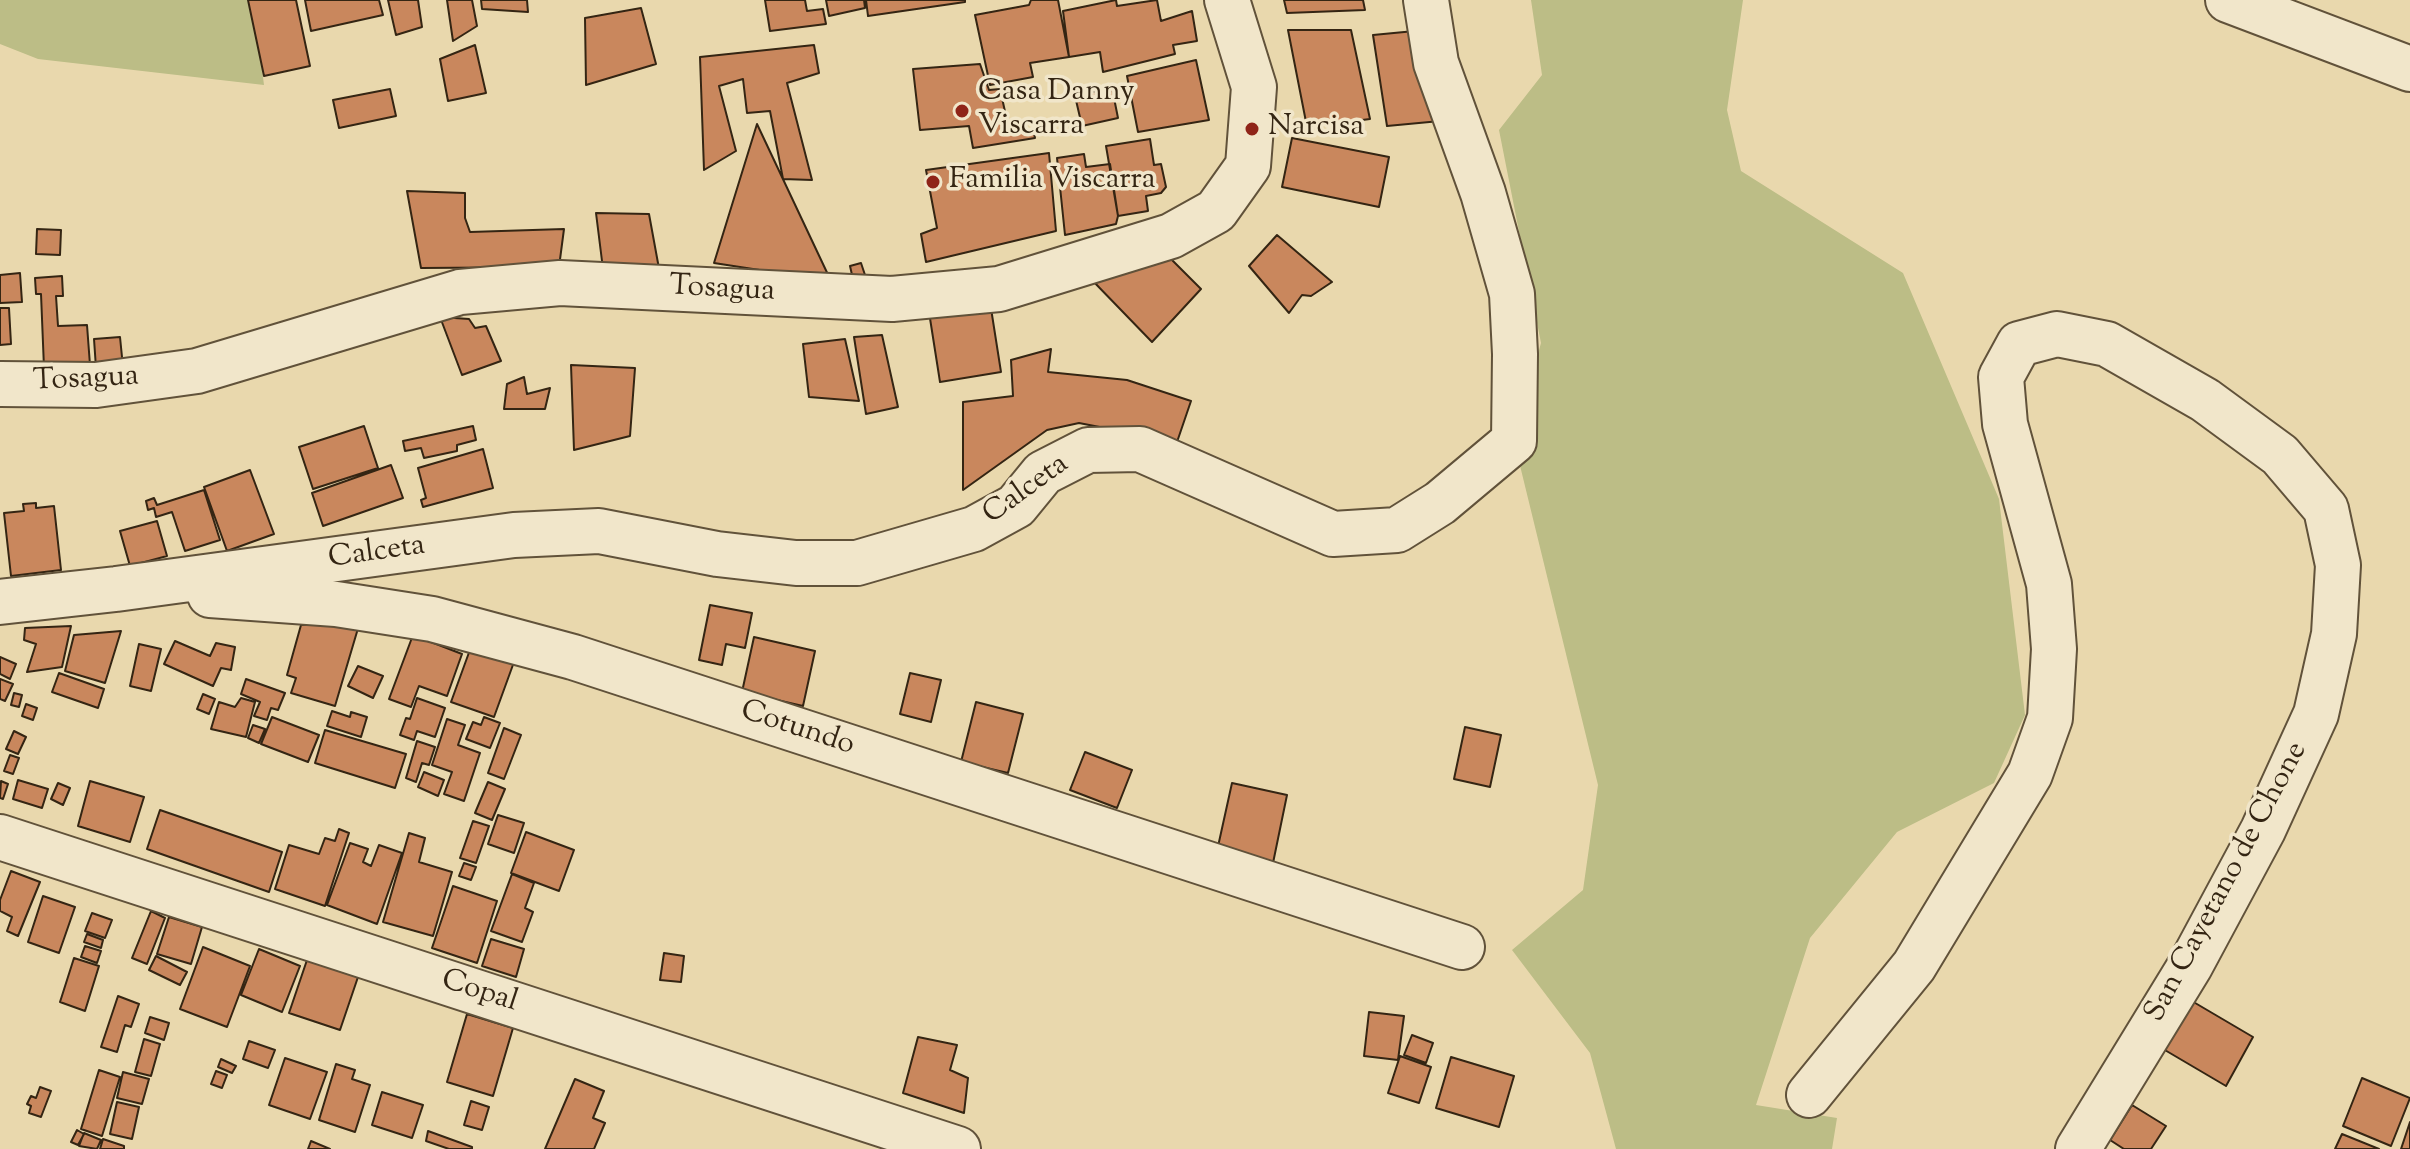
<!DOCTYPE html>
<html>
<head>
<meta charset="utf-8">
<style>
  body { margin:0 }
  canvas { display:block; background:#e9d8ad }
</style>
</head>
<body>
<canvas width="2410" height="1149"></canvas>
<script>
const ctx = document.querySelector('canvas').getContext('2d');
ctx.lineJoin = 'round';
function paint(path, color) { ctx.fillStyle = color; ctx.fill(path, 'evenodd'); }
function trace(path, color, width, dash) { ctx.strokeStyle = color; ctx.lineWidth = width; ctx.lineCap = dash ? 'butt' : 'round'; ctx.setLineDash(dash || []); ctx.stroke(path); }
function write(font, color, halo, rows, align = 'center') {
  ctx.font = font + ' "Sorts Mill Goudy",serif'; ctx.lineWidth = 7; ctx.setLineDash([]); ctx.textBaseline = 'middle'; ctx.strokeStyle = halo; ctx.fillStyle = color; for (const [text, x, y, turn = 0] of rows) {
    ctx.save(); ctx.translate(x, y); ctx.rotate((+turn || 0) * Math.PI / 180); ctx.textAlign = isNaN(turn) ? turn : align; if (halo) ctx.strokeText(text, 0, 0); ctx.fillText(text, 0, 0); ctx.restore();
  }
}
paint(new Path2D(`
  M0,0H253L264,85L38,59L0,44Z
  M1531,0H1743L1727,110L1741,171L1903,273L1999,499L2025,715L1994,783L1897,832L1810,938L1756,1105L1837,1118L1832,1149H1616L1590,1053L1512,950L1583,890L1598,785L1514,441L1541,343L1499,130L1542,75Z`), '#bcbd86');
const building = new Path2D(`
  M248,0H296L310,66L264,76Z
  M305,0H379L383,15L311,31Z
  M388,0H418L422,27L396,35Z
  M447,0H472L477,26L453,41Z
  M481,0H527L528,12L482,9Z
  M765,0H805L807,11L823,9L826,24L770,31Z
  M826,0H864L865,8L829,16Z
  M866,0H965V2L868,16Z
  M1031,0H1058L1069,57L1030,63L1033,77L990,85L975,15L1029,5Z
  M1116,0L1117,6L1157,0L1161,21L1192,11L1197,41L1173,45L1175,54L1103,72L1100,52L1069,57L1063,11Z
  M1284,0H1363L1365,10L1287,13Z
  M641,8L656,64L586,85L585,18Z
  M1446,28L1472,118L1387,126L1373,35Z
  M1288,30H1351L1370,119L1307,127Z
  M475,45L486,93L448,101L440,59Z
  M814,45L819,73L787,83L812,180L783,179L770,111L747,113L743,79L719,86L736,151L704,170L700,57Z
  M1196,60L1209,120L1138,132L1127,76Z
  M980,64L989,90L1000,89L1010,134L1033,129L1035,138L973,148L969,126L920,130L913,69Z
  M1112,88L1118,118L1082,126L1075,96Z
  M390,89L396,116L339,128L333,100Z
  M757,124L831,281L714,263Z
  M1292,138L1389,157L1379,207L1282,187Z
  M1150,139L1154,165L1161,164L1166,187L1161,193L1146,196L1148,211L1118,216L1106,146Z
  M1049,153L1056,231L926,262L921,234L937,228L926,170Z
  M1084,154L1086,167L1110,164L1118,216L1116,224L1065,235L1057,158Z
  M407,191L465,193V218L470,232L564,229L559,267L421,268Z
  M596,213L649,214L660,274L603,269Z
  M37,229L61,230L60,255L36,254Z
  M1277,235L1332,282L1311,296L1302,295L1289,313L1249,266Z
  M1162,250L1201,289L1152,342L1091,279Z
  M861,263L869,287L857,297L850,266Z
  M20,273L22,302L0,303V275Z
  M62,276L63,296H56L58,326L87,325L90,365L44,368L41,294H36L35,278Z
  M990,302L1001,372L940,382L929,312Z
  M0,308H9L11,344L0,345Z
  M440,317L469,319L475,328L486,326L501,361L462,375Z
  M882,335L898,407L866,414L854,337Z
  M120,337L123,367L96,368L94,339Z
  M845,339L859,401L809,397L803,344Z
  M1051,349L1048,372L1127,380L1191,401L1177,442L1079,423L1047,430L963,490V402L1013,396L1011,360Z
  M571,365L635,368L630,436L574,450Z
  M524,377L527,394L550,388L545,409H504L507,384Z
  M364,426L378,468L313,489L299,447Z
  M473,426L476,440L457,445V451L424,458L421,448L405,451L403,441Z
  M483,449L493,488L423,507L421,500L426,498L418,468Z
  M391,465L403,498L323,526L312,493Z
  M250,470L274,534L227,551L204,487Z
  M204,490L220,540L185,551L172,512L156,517L154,508L148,510L146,501L154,498L157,505Z
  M36,503V508L54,506L61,570L11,576L4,513L24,511L23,504Z
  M157,521L167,556L130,566L120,531Z
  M710,605L752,613L745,648L726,644L722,665L699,660Z
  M349,623L359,625L335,706L291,693L296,678L287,675L301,625Z
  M71,626L62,667L27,672L36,644L24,640L25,628Z
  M121,631L105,683L65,671L74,635Z
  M413,635L462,654L447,696L419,686L411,707L389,699Z
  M754,637L815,651L803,706L742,692Z
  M175,641L210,656L216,643L235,647L231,670L221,668L213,686L164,664Z
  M139,644L161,649L151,691L130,686Z
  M471,647L514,662L494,717L451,702Z
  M0,657L16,664L10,679L0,674Z
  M358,666L383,676L373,698L348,686Z
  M59,673L104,689L98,708L52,692Z
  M910,673L941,680L931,722L900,714Z
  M0,679L13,684L5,701L0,699Z
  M246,679L285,693L278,710L271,708L267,720L254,716L260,702L241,694Z
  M14,693L22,695L19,707L11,705Z
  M203,694L215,699L209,714L197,709Z
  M241,698L255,702L246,737L211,729L219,702L235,707Z
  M417,698L445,708L435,737L417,731L414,740L400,735L406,718L410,719Z
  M976,702L1023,714L1008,773L961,762Z
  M26,704L37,708L33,720L22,716Z
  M332,711L350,717L351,712L367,717L361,737L327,726Z
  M272,717L319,735L308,762L261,744Z
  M484,717L500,723L490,748L466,739L473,722L481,725Z
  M447,719L465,725L458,745L480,753L464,801L444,794L452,772L432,765Z
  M253,725L265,729L259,743L248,738Z
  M1465,727L1501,735L1490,787L1454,779Z
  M504,728L521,735L504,779L488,773Z
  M325,730L406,754L395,788L315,763Z
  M14,731L26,737L18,754L6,749Z
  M417,741L435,747L429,765L422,763L416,782L406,778Z
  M1085,752L1132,770L1117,808L1070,790Z
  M10,755L19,758L13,774L4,771Z
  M424,772L444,780L438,796L418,787Z
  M18,780L48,789L42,808L13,799Z
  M1,781L8,784L3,799L0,798Z
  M90,781L144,797L130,842L78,826Z
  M488,782L505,789L492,820L475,813Z
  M58,783L70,788L63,805L51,799Z
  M1232,783L1287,795L1273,863L1217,851Z
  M160,810L282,852L269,892L147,849Z
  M498,815L524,823L514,853L488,844Z
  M473,821L489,826L476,863L460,858Z
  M339,829L349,833L325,906L275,889L289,845L319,854L325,838L335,841Z
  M526,832L574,850L559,891L511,873Z
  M409,833L425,838L419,862L452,872L433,936L383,922Z
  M350,843L368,849L363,862L371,866L379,845L402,853L377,924L327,905Z
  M464,863L476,867L471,880L459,876Z
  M11,871L40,882L18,936L7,931L12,917L0,911V900Z
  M512,874L534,883L525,908L533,912L522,942L491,931Z
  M453,886L497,901L477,963L432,948Z
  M43,896L75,907L59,953L28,942Z
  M151,911L165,918L147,964L132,958Z
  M92,913L112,920L105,938L85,931Z
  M169,917L202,927L191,964L157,954Z
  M87,934L103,940L101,948L84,942Z
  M491,939L524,949L516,977L482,966Z
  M85,946L101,951L97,963L81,957Z
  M203,947L250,966L227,1027L180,1009Z
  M259,949L300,966L282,1012L241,995Z
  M664,953L684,956L681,982L660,980Z
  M156,956L187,972L180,985L149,970Z
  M74,958L99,966L85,1011L60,1002Z
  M307,960L358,977L340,1030L289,1013Z
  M118,996L139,1004L131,1027L125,1025L117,1052L101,1047Z
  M2185,997L2253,1037L2226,1086L2158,1046Z
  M1369,1012L1404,1016L1398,1060L1364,1056Z
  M467,1014L513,1028L493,1096L447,1082Z
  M150,1017L169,1023L164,1040L145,1033Z
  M1412,1035L1433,1043L1426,1063L1404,1055Z
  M918,1037L957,1045L950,1070L968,1078L964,1113L903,1093Z
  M144,1039L160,1044L151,1076L135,1072Z
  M249,1041L275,1050L268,1068L243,1059Z
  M1400,1056L1431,1067L1419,1103L1388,1093Z
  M1451,1057L1514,1076L1499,1127L1436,1108Z
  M285,1058L327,1072L310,1119L269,1105Z
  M221,1059L236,1066L232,1073L218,1067Z
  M336,1064L355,1070L352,1079L370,1085L355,1132L319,1120Z
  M99,1070L120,1077L102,1136L81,1129Z
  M216,1071L227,1075L222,1088L211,1084Z
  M123,1072L149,1079L142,1104L117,1098Z
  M2362,1078L2410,1098L2391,1146L2343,1126Z
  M575,1079L604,1091L593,1118L605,1123L594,1149H545Z
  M40,1087L51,1091L41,1117L29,1113L31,1106L27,1104L31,1096L36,1098Z
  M382,1092L423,1105L412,1138L372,1125Z
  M471,1101L489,1107L482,1130L464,1125Z
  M117,1102L139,1107L132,1139L110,1134Z
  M2132,1105L2166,1126L2151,1149H2124L2110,1140Z
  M2410,1122V1149H2401Z
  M77,1130L84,1134L78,1145L71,1142Z
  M428,1131L472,1147V1149H449L426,1141Z
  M84,1133L101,1140L97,1149L79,1146Z
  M2342,1134L2379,1149H2335Z
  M103,1139L124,1146V1149H100Z
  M311,1141L330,1149H308Z`);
paint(building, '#c9875d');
trace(building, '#342513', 2);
const street = new Path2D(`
  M2228,0L2410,69
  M0,384L96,385L197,371L460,292L560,283L892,299L999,289L1171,236L1216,211L1248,166L1254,87L1227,0
  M210,595L336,604L432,619L573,657L1462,947
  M0,602L116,589L514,535L599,531L717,554L796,563H857L974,529L1016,506L1043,473L1088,450L1140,449L1333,534L1397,530L1440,503L1514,441L1515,354L1512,294L1483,193L1436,63L1426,0
  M0,837L958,1149
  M1809,1095L1914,966L2030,774L2050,718L2054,649L2049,584L2005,424L2001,377L2019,344L2057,334L2107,344L2205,400L2280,455L2326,509L2338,565L2334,634L2316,714L2263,830L2190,966L2078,1149`);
trace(street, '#61523a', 48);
trace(street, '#f1e6ca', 44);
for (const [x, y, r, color] of [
  [962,111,8,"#8f2418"],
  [1252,129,8,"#8f2418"],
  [933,182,8,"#8f2418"]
]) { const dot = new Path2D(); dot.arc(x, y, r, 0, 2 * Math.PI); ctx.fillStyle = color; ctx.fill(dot); trace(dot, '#f1e6ca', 3); }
write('30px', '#342513', '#f1e6ca', [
  ["Casa Danny",978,94],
  ["Viscarra",978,128],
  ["Narcisa",1268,129],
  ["Familia Viscarra",949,182]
], 'left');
write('30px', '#342513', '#f1e6ca', [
  ["Tosagua",722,291,3],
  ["Tosagua",86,381,-3],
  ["Calceta",1027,491,-36],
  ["Calceta",377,554,-8],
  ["Cotundo",797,730,18],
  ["San Cayetano de Chone",2228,883,-62],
  ["Copal",479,993,18]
]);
</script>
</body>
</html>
